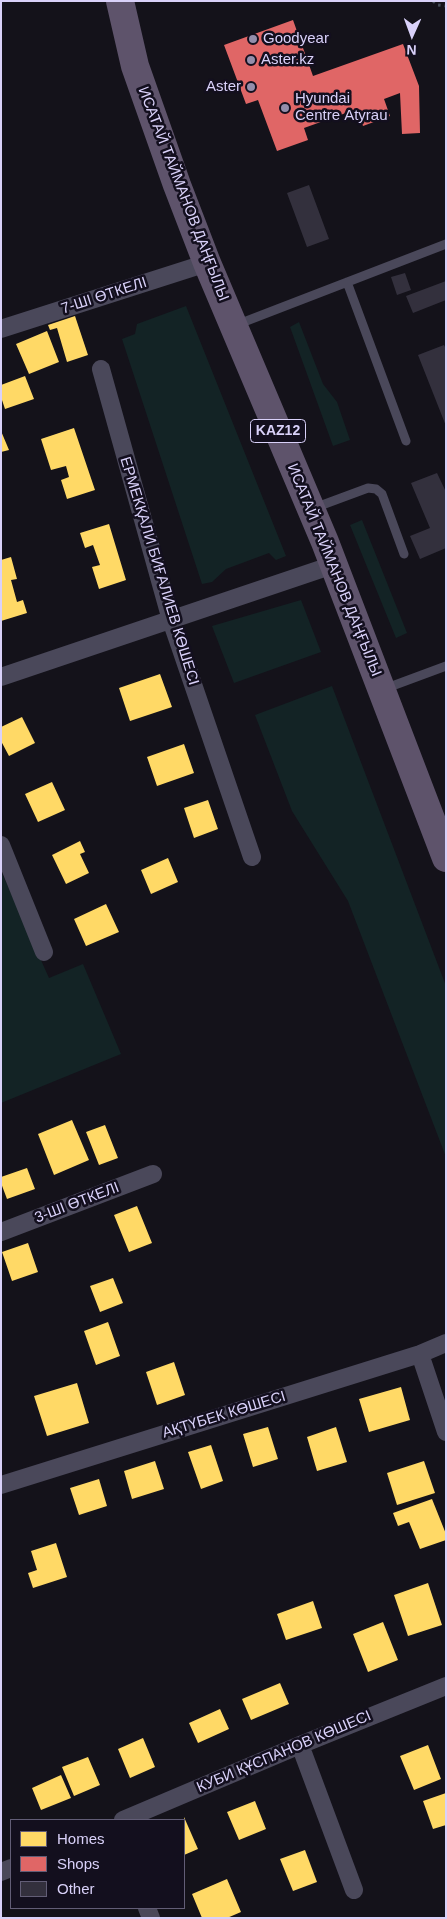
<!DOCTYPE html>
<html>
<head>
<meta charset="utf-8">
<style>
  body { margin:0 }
  #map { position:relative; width:447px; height:1919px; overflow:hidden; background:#14121a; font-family:Helvetica,sans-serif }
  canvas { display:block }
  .frame { position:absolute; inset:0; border:2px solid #d9d1f9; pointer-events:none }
  .legend { position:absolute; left:10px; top:1819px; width:175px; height:90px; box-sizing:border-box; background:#130f1e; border:1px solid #625d76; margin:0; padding:6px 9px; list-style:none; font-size:15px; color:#d9d1f9 }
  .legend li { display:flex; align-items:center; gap:10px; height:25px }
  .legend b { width:25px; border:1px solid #625d76 }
  .north { position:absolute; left:387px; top:10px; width:50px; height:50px; -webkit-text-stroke:4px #130f1e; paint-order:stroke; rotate:182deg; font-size:14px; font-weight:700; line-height:20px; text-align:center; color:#d9d1f9 }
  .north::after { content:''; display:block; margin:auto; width:18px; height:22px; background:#d9d1f9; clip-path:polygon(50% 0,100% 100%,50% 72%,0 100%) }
</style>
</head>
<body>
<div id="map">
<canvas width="447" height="1919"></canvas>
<div class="frame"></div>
<ul class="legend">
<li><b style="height:14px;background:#ffd966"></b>Homes</li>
<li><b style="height:14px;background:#e06666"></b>Shops</li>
<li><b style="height:14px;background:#33303d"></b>Other</li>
</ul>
<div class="north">N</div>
</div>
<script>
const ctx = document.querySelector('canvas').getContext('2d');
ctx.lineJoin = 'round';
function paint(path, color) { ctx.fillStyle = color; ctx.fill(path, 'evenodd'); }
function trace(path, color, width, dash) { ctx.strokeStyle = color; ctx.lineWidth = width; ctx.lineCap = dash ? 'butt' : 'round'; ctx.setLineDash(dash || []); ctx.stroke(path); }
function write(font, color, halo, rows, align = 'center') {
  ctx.font = font + ' Helvetica,sans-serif'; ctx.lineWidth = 5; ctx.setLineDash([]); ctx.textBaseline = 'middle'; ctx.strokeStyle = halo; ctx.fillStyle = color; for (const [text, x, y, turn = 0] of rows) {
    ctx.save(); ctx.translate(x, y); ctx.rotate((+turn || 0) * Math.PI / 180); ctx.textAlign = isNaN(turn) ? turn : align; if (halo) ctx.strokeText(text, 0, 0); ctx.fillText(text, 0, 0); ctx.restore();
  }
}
paint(new Path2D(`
  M186,306L286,556L276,560L269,553L226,569L212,582L202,584L122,339L135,334L137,324Z
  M299,322L323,384L337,402L350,440L333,446L290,327Z
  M362,520L407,633L396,638L350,525Z
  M301,600L321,652L234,683L212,626Z
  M332,686L446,986V1157L348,901L292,811L255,715Z
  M1,871L49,978L83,964L121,1054L1,1103Z`), '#132325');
paint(new Path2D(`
  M75,316L88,355L67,362L57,328L50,330L48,325Z
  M47,331L59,362L29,374L16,344Z
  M25,376L34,399L5,409L1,397V385Z
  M74,428L95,490L67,499L61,480L69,477L66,466L51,470L41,439Z
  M1,431L9,450L1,452Z
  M109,524L126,580L99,589L92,567L100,565L93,545L85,548L80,533Z
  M11,557L17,579L11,580L17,602L23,600L27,613L1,621V560Z
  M160,674L172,707L130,721L119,688Z
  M22,717L35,743L9,756L1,741V727Z
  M184,744L194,773L157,786L147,757Z
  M52,782L65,810L38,822L25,794Z
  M208,800L218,829L194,838L184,808Z
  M80,841L85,852L80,854L89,873L66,884L52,855Z
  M168,858L178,882L151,894L141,870Z
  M106,904L119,932L86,946L74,919Z
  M72,1120L89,1160L54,1175L38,1134Z
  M105,1125L118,1158L99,1165L86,1132Z
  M27,1168L35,1189L7,1199L1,1183V1177Z
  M137,1206L152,1243L129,1252L114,1215Z
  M28,1243L38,1272L12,1281L2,1252Z
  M113,1278L123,1303L100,1312L90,1286Z
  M108,1322L120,1356L96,1365L84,1331Z
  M174,1362L185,1395L157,1405L146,1372Z
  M77,1383L89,1423L47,1436L34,1396Z
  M401,1387L410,1420L369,1432L359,1399Z
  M268,1427L278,1459L253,1467L243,1434Z
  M336,1427L347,1462L317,1471L307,1437Z
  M211,1445L223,1481L201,1489L188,1452Z
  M155,1461L164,1489L132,1499L124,1471Z
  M424,1461L435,1493L397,1505L387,1473Z
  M99,1479L107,1506L79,1515L70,1488Z
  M432,1499L446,1534V1540L420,1549L409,1522L398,1526L393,1513Z
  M56,1543L67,1577L33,1588L28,1573L37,1570L31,1551Z
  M428,1583L442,1625L408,1636L394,1595Z
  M313,1601L322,1628L286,1640L277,1614Z
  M383,1622L398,1660L368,1672L353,1634Z
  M280,1683L289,1704L251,1720L242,1699Z
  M220,1709L229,1729L198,1743L189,1723Z
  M143,1738L155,1767L130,1778L118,1749Z
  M428,1745L441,1779L414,1790L400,1756Z
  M88,1757L100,1785L74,1796L62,1767Z
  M61,1775L71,1798L41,1810L32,1788Z
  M446,1793V1825L433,1829L423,1801Z
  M255,1801L266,1829L239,1840L227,1812Z
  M184,1817L198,1849L184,1855Z
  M305,1850L317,1882L293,1891L280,1859Z
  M227,1879L241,1912L227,1918H202L192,1894Z`), '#ffd966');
paint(new Path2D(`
  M293,20L313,76L403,44L419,86L420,133L402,134L400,93L384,99L390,116L363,126L357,109L304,128L308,140L277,151L258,100L246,104L224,45Z`), '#e06666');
paint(new Path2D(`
  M309,185L329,239L307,247L287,193Z
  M405,273L411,290L397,295L391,277Z
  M446,281V300L413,313L406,296Z
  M444,345L446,349V426L418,355Z
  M437,473L446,492V548L420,559L410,536L430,528L411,483Z`), '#33303d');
trace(new Path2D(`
  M433,1L438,5L446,6`), '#464e5a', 3, [2.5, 4]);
trace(new Path2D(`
  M347,282L406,441
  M236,325L446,244
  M314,508L368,488L376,489L382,494L404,554
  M384,689L446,666`), '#4a485a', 9);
trace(new Path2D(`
  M1,329L207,263
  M101,369L171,620L252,857
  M1,677L333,565
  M1,845L44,952
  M1,1232L153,1174
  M420,1354L446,1432
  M1,1485L420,1354L446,1343
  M300,1745L354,1890
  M123,1820L300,1745L446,1686
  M1,1872L11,1868
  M147,1908L151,1918`), '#4a485a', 18);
trace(new Path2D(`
  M120,1L135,66L177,185L207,263L325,542L446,858`), '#5e536b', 28);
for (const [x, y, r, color] of [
  [253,39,5,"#948eab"],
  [251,60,5,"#948eab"],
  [251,87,5,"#948eab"],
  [285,108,5,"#948eab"]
]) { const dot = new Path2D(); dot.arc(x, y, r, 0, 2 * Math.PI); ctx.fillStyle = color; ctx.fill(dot); trace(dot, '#130f1e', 2); }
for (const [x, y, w] of [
  [278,431,55]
]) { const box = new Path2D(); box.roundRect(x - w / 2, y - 11.5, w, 23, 4); ctx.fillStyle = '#130f1e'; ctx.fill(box); trace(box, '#d9d1f9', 1); }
write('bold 14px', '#d9d1f9', null, [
  ["KAZ12",278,431]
]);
write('15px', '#d9d1f9', '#130f1e', [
  ["Goodyear",263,39],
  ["Aster.kz",261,60],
  ["Aster",241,87,"right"],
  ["Hyundai",295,99],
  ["Centre Atyrau",295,116]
], 'left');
write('15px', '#d9d1f9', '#130f1e', [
  ["ИСАТАЙ ТАЙМАНОВ ДАҢҒЫЛЫ",183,194,69],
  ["7-ШI ӨТКЕЛI",104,296,-18],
  ["ИСАТАЙ ТАЙМАНОВ ДАҢҒЫЛЫ",334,570,68],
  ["ЕРМЕКҚАЛИ БИҒАЛИЕВ КӨШЕСІ",159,571,73],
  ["3-ШI ӨТКЕЛI",77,1203,-21],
  ["АҚТҮБЕК КӨШЕСI",224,1415,-17],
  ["КУБИ ҚҰСПАНОВ КӨШЕСI",284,1752,-23]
]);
</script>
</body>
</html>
